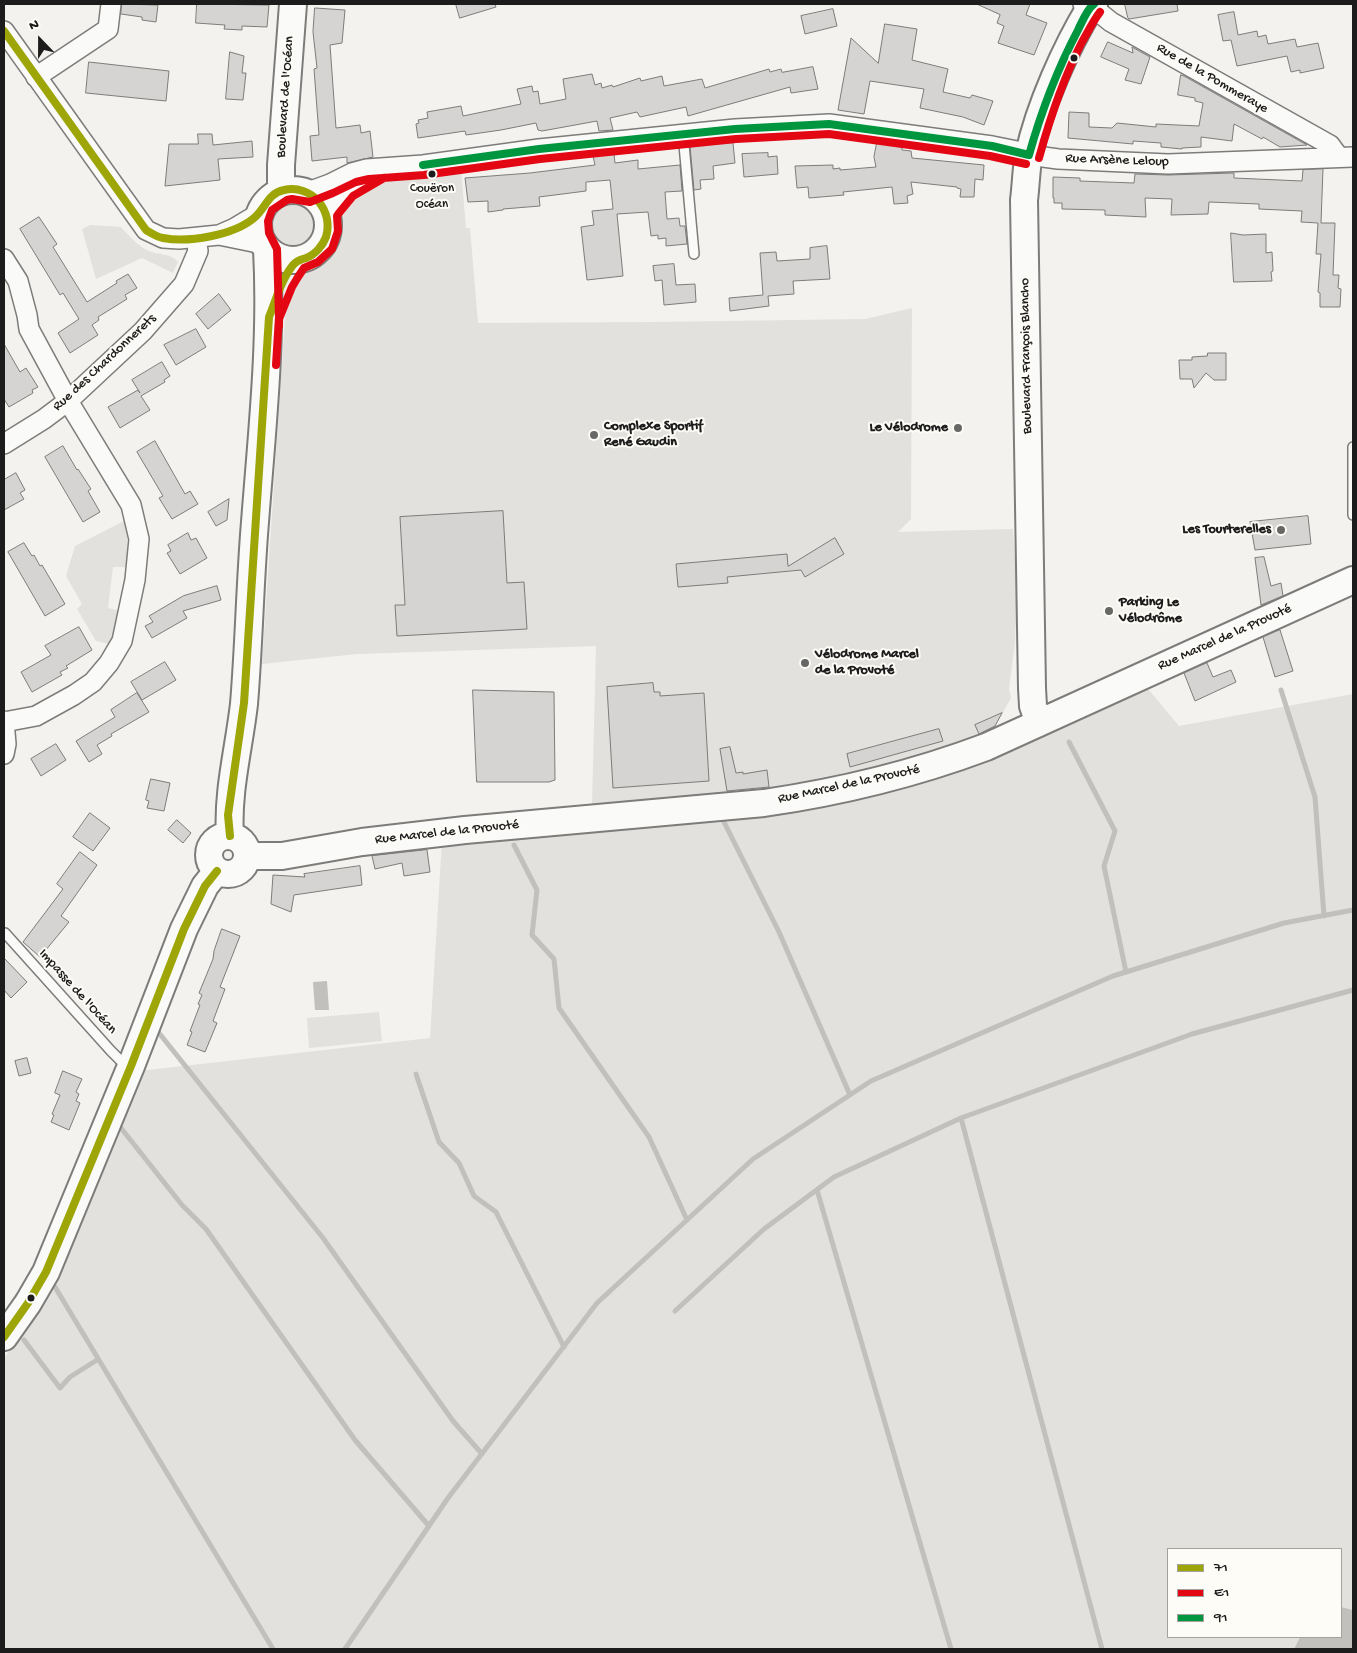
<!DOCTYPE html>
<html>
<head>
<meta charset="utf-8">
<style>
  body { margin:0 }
  #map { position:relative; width:1357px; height:1653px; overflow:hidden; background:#f3f2ef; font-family:"Gochi Hand",sans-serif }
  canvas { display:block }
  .frame { position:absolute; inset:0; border:5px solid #1c1c1c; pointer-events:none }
  .legend { position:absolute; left:1167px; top:1548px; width:175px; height:90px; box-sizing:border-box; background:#fdfcf7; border:1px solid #a3a29f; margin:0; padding:6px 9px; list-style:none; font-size:15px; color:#1c1c1c }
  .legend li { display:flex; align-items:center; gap:10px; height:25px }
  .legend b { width:25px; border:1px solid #a3a29f }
  .north { position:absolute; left:15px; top:15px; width:50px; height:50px; -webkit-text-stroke:4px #fdfcf7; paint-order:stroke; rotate:338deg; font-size:14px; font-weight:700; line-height:20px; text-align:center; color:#1c1c1c }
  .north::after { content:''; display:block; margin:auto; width:18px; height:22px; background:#1c1c1c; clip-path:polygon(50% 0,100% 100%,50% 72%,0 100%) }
</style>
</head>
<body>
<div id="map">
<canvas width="1357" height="1653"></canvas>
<div class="frame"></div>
<ul class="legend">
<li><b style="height:6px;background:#9da507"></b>71</li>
<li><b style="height:6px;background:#e30613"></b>E1</li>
<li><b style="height:6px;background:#009640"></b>91</li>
</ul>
<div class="north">N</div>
</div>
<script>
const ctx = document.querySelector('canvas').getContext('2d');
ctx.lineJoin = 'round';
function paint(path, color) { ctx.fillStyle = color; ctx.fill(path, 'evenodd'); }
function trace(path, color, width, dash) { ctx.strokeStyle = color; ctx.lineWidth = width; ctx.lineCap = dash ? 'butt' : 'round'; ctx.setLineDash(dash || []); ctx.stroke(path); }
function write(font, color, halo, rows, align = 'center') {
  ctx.font = font + ' "Gochi Hand",sans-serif'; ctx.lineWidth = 4; ctx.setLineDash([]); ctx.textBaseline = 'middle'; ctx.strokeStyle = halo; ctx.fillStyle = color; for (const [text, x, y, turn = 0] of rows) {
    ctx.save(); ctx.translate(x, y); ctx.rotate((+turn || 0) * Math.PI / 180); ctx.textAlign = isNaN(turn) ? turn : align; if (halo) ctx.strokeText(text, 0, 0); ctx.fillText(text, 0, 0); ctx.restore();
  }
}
paint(new Path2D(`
  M461,169L466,228H470L478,323L654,322L865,319L912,308L911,519L898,532L1013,529L1017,592L1015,642L1009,689L1011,698L992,732L910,762L775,790L592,805L596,646L357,654L262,664L287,288L310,269L329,257L340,232L336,212L343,196L371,181L397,176Z
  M268 225a25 25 0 1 1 50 0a25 25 0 1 1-50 0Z
  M90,225L121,227C129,236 138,246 149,251C158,255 171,253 178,262L173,273L142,258L96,279L82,229Z
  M124,521C128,537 128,551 127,567H113L108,608L120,611L118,631L109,644L96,641L77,609L82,604L66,576L75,546Z
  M1144,684L1179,726L1353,694V1610L1341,1607V1549H1168V1637H1300L1294,1649H4V1358L48,1297L139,1071L430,1038L442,840L911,787Z
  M379,1012L382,1041L309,1048L307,1018Z`), '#e2e1dd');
paint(new Path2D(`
  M327,981L329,1010H315L313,982Z
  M1341,1607L1353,1610V1649H1294L1300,1637H1341Z`), '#c1c0bc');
trace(new Path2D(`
  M1281,690L1315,797L1324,916
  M1069,742L1115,831L1104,866L1126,972
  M724,822L779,932L850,1095
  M514,845L537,890L532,935L554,959L559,1008L649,1137L687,1220
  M159,1033L323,1238L453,1421L482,1454
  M416,1074L439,1142L459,1163L474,1196L496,1212L564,1347
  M961,1118L1102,1649
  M121,1128L182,1205L206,1229L355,1440L429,1526
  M817,1190L951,1649
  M55,1287L273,1649
  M675,1311L764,1229L834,1177L961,1118L1192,1034L1353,990
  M24,1340L60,1388L70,1377L97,1360
  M345,1649L448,1498L597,1303L753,1159L871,1081L1113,976L1284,923L1353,910`), '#c1c0bc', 5);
const building = new Path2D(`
  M122,4L158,5L156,22L142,20V17L121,14Z
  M197,4L269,5L267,27L242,26V30L224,29L225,25L196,23Z
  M456,4H495L496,7L460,18Z
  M977,4H1030L1026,15L1047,23L1034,55L998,43L1004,26L997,23L1000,15Z
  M1125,4H1177L1178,11L1129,19L1128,18Z
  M315,8L345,10L342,43L330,45L336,128L360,125L361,133L370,131L373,157L347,163V157L312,161L310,136L319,135L314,69L317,68L313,32Z
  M833,9L837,26L805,34L801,16Z
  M1234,12L1238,35L1257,31L1258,37L1266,35L1268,44L1295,39L1297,47L1318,43L1324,68L1300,73V70L1291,72L1287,56L1237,66L1231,40L1223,41L1218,15Z
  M885,24L917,29L912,60L948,69L943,92L970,98L972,95L993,101L984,125L963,117L920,108L924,89L870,81L864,114L838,110L851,38L878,63Z
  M1108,42L1133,53L1132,47L1150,57L1141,84L1125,80L1129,69L1101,57Z
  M230,52L244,56L242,73H246L243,100L226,99Z
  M89,62L169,71L166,101L86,93Z
  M813,67L818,89L791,93L790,87L688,116L686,107L640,117L637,112L610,118L613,130L599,131L597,121L542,131L538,130L536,123L501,130L466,135L465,131L418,138L416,124L419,123L418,120L428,118L427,112L461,106L463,116L521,104L517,89L532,86L533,92L538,91L540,104L566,99L563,79L592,74L595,85L601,83L602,88L612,85L613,87L640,78L641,81L662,76L664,86L702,79L705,88L769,69L770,72L781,69L782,72Z
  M1181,75L1184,76L1307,145L1280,147L1263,137L1262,139L1234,124L1232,141L1201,137V147L1182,148V149L1161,147V143L1133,141V144L1068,138L1069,112L1089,113V127L1112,128L1117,123L1156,127V124L1199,126L1203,103L1195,101V98L1178,95Z
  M198,134H212L213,145L252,141L253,157L218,159L220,180L165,186L169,144H198Z
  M733,143L735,163L713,166L714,179L700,180L701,189L694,190L690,146Z
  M877,143L902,147V150L911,151L912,158L984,165L983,180L975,179L974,197H960L961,189L957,188V187L911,182L913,194L907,196L908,203L894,204L892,187L843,192L844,195L809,198L808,187L797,188L795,166L833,165V169L840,168V170L876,167L874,157Z
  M768,153V157L777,156L778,174L744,177L742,154Z
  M614,154L615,163L638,160V169L680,165L682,191L665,192L667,219L679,218L680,226H685L687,244L666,246V238L658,239V235L651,236L648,212L617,214L623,276L587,280L581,227L594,225L592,211L613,209L610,180L586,182V191L539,197L540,206L503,209V210L488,212V201L468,202L465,178L530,173L595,165L593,156Z
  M1323,169L1321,223H1335L1333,275H1339L1338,288L1341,289L1340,307H1320V293L1318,292L1321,254H1316L1318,223L1301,222L1302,211L1259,209V204L1209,202L1208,214L1171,215L1172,199L1145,198L1146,217L1105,215V210L1062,209V203H1054V198H1053V177L1080,178V181L1134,183L1135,174L1168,175L1234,173V178L1302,181L1303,170Z
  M39,217L57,244L53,247L87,302L117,283L116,281L128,274L137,288L125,295L127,299L98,317L99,320L92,325L98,335L70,353L58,333L79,319L63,293L60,295L20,229Z
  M1231,233L1243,235L1266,234V253L1272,252L1273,271L1271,272L1272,281L1234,282Z
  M827,246L830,279L793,281L794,294L768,296L769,306L730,311L729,298L763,295L760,253L776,252L777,261L810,259V248Z
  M674,264L676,285L695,284L696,302L664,305L662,280L655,281L653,266Z
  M219,294L231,310L208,329L196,314Z
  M196,329L206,347L176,365L164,345Z
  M4,344L20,372L26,368L38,387L32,390L33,393L9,407L4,399Z
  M1208,353H1226V380H1214L1206,373L1194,388L1192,379H1180L1179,360H1192V357L1207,356Z
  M162,362L170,376L164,380L165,382L141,396L150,410L120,428L108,407L138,390L140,393L132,380Z
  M155,441L185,494L190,491L198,504L172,519L159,498L163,496L137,452Z
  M63,446L77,470L78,469L91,489L88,491L100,512L83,522L45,457Z
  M16,473L25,490L20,493L24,499L4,510V480Z
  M229,499L227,520L216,526L208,512Z
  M503,511L507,583L524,582L527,629L397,636L395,605H405L400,517Z
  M1308,516L1311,544L1255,550L1250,522Z
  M188,533L191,540L196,538L207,558L180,574L167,553L171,551L168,545Z
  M835,538L844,554L805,577L801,570L727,577L728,583L678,587L676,564L787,554L788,566Z
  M24,543L32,556L34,555L40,566L42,565L65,604L45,616L8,552Z
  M1264,557L1271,586L1281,583L1283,596L1261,605L1255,558Z
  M217,586L221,600L183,611L187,618L152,638L145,626L153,622L149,616L183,596Z
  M79,627L92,650L66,666L68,668L60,672L62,675L32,692L21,672L51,655L45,646Z
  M1280,630L1293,671L1275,677L1263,637Z
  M165,662L176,680L142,700L131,682Z
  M1207,663L1213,677L1231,670L1236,682L1195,701L1184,673Z
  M653,683L654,692H660V696L704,693L709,781L613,788L607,687Z
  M473,690L554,692L555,780L549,782H477Z
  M137,693L149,712L111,734L112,736L97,745L102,754L89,762L76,741L115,717L111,710Z
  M1002,713L995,726L979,734L975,725Z
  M939,729L943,741L850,767L847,754Z
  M56,744L66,760L41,776L31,759Z
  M730,747L736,773L743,772V774L767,770L769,787L727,791L720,749Z
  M151,779L170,783L164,811L147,808L149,801L146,800Z
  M90,813L110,828L93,851L73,837Z
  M177,820L191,833L183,843L168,830Z
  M427,850L430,872L404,876L402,863L375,869L372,856Z
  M80,852L97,865L61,916L69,922L40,957L23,942L63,889L57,884Z
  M360,866L362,885L294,895L291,912L271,904L273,875L305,877L304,874Z
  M222,929L240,936L220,987L225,989L213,1021L217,1023L205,1052L187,1045L192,1032L190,1031L200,1005L198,1004L202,995L199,993L213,959L214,951Z
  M4,958L27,982L11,998L4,990Z
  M27,1058L31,1073L19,1076L15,1061Z
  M63,1071L82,1079L76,1092L79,1094L76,1101L80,1103L69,1130L51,1122L54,1115L52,1114L60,1095L55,1093Z`);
paint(building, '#d5d4d2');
trace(building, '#7d7c7b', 1);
const lane = new Path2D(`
  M683,134L694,254
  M1353,447V515
  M5,933L111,1051L120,1060L128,1064`);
const street = new Path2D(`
  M1083,4L1091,6L1111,22L1330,145L1338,156
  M4,31L146,230L163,238L179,239L219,235L235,228L260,213
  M36,77L108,29L111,4
  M308,192L330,184L352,173L367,169L423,165L539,149L735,129L829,124L992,146L1017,151L1029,155L1058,159L1168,164L1353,157
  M327,214C335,199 346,188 361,179
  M219,235L263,244
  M4,259L18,281L27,315L29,329L68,401L131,505L139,539L135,580L122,641L109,663L93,682L74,695L36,716L4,722
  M4,444L44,419L68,401L143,331L184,284L198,251L196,238
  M4,754L6,744L4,721`);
const secondary = new Path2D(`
  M258 225a35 35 0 1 1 70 0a35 35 0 1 1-70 0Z
  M283,191L281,182V165L293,4
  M1039,723L1033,706L1032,688L1024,200C1026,185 1026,169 1029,154C1039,107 1066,47 1091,6L1094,4
  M209 855a19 19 0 1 1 38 0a19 19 0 1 1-38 0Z
  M230,836C227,792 239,748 244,704C249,644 250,582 255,522C262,431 272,340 267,249
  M248,856H282L362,842L465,830L764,803C840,792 914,774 986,747L1353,580
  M4,1337L28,1303L46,1272L131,1066L184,929L205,886L217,871`);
trace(lane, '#7d7c7b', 12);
trace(street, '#7d7c7b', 22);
trace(secondary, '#7d7c7b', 30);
trace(lane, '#fafaf8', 9);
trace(street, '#fafaf8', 19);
trace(secondary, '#fafaf8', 26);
trace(new Path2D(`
  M4,31L146,230C151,233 157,237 163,238C189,243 234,235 254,218C265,209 268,193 284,190C311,184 334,210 326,237C323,245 315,255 306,258C300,260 297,260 293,265C281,280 276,300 269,317L244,703L228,815L230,836
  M4,1337L28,1303L46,1272L131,1066L184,929L205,886L217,871`), '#9da507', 8);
trace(new Path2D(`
  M1039,158C1050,118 1063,79 1082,42C1088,32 1093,21 1100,12
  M279,326V319L292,287L298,277L304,268L318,262L332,249L338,231L337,216L339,213L353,196L384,178
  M276,365L279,317L277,249L269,233L268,221L272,210L287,200L292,199L310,202L333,193L356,182L369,179L424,175L540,159L736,139L829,134L990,156L1026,164`), '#e30613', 8);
trace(new Path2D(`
  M1029,155C1041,112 1057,70 1078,30C1082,22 1087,9 1094,4
  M423,165L539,149L735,129L829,124L992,146L1029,155`), '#009640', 8);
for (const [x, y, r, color] of [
  [1074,58,4.5,"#1c1c1c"],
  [432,174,4.5,"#1c1c1c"],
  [958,428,5,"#676766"],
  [594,435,5,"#676766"],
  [1281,530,5,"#676766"],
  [1109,611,5,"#676766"],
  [805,663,5,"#676766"],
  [31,1298,4.5,"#1c1c1c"]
]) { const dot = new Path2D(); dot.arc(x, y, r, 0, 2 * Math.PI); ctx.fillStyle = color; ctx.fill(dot); trace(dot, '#fdfcf7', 2); }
write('13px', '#1c1c1c', '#fdfcf7', [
  ["Couëron",432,189],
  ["Océan",432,205]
]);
write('14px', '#1c1c1c', '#fdfcf7', [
  ["Rue de la Pommeraye",1212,79,30],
  ["Boulevard de l'Océan",286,97,-86],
  ["Rue Arsène Leloup",1117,161,2],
  ["Boulevard François Blancho",1027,356,-91],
  ["Rue des Chardonnerets",105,363,-43],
  ["Rue Marcel de la Provoté",1225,638,-24],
  ["Rue Marcel de la Provoté",849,785,-12],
  ["Rue Marcel de la Provoté",447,833,-6],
  ["Impasse de l'Océan",77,992,48]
]);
write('bold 14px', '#1c1c1c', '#fdfcf7', [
  ["Complexe Sportif",604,427],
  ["René Gaudin",604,443],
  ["Le Vélodrome",948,428,"right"],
  ["Les Tourterelles",1271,530,"right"],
  ["Parking Le",1119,603],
  ["Vélodrôme",1119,619],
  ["Vélodrome Marcel",815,655],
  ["de la Provoté",815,671]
], 'left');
</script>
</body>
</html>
